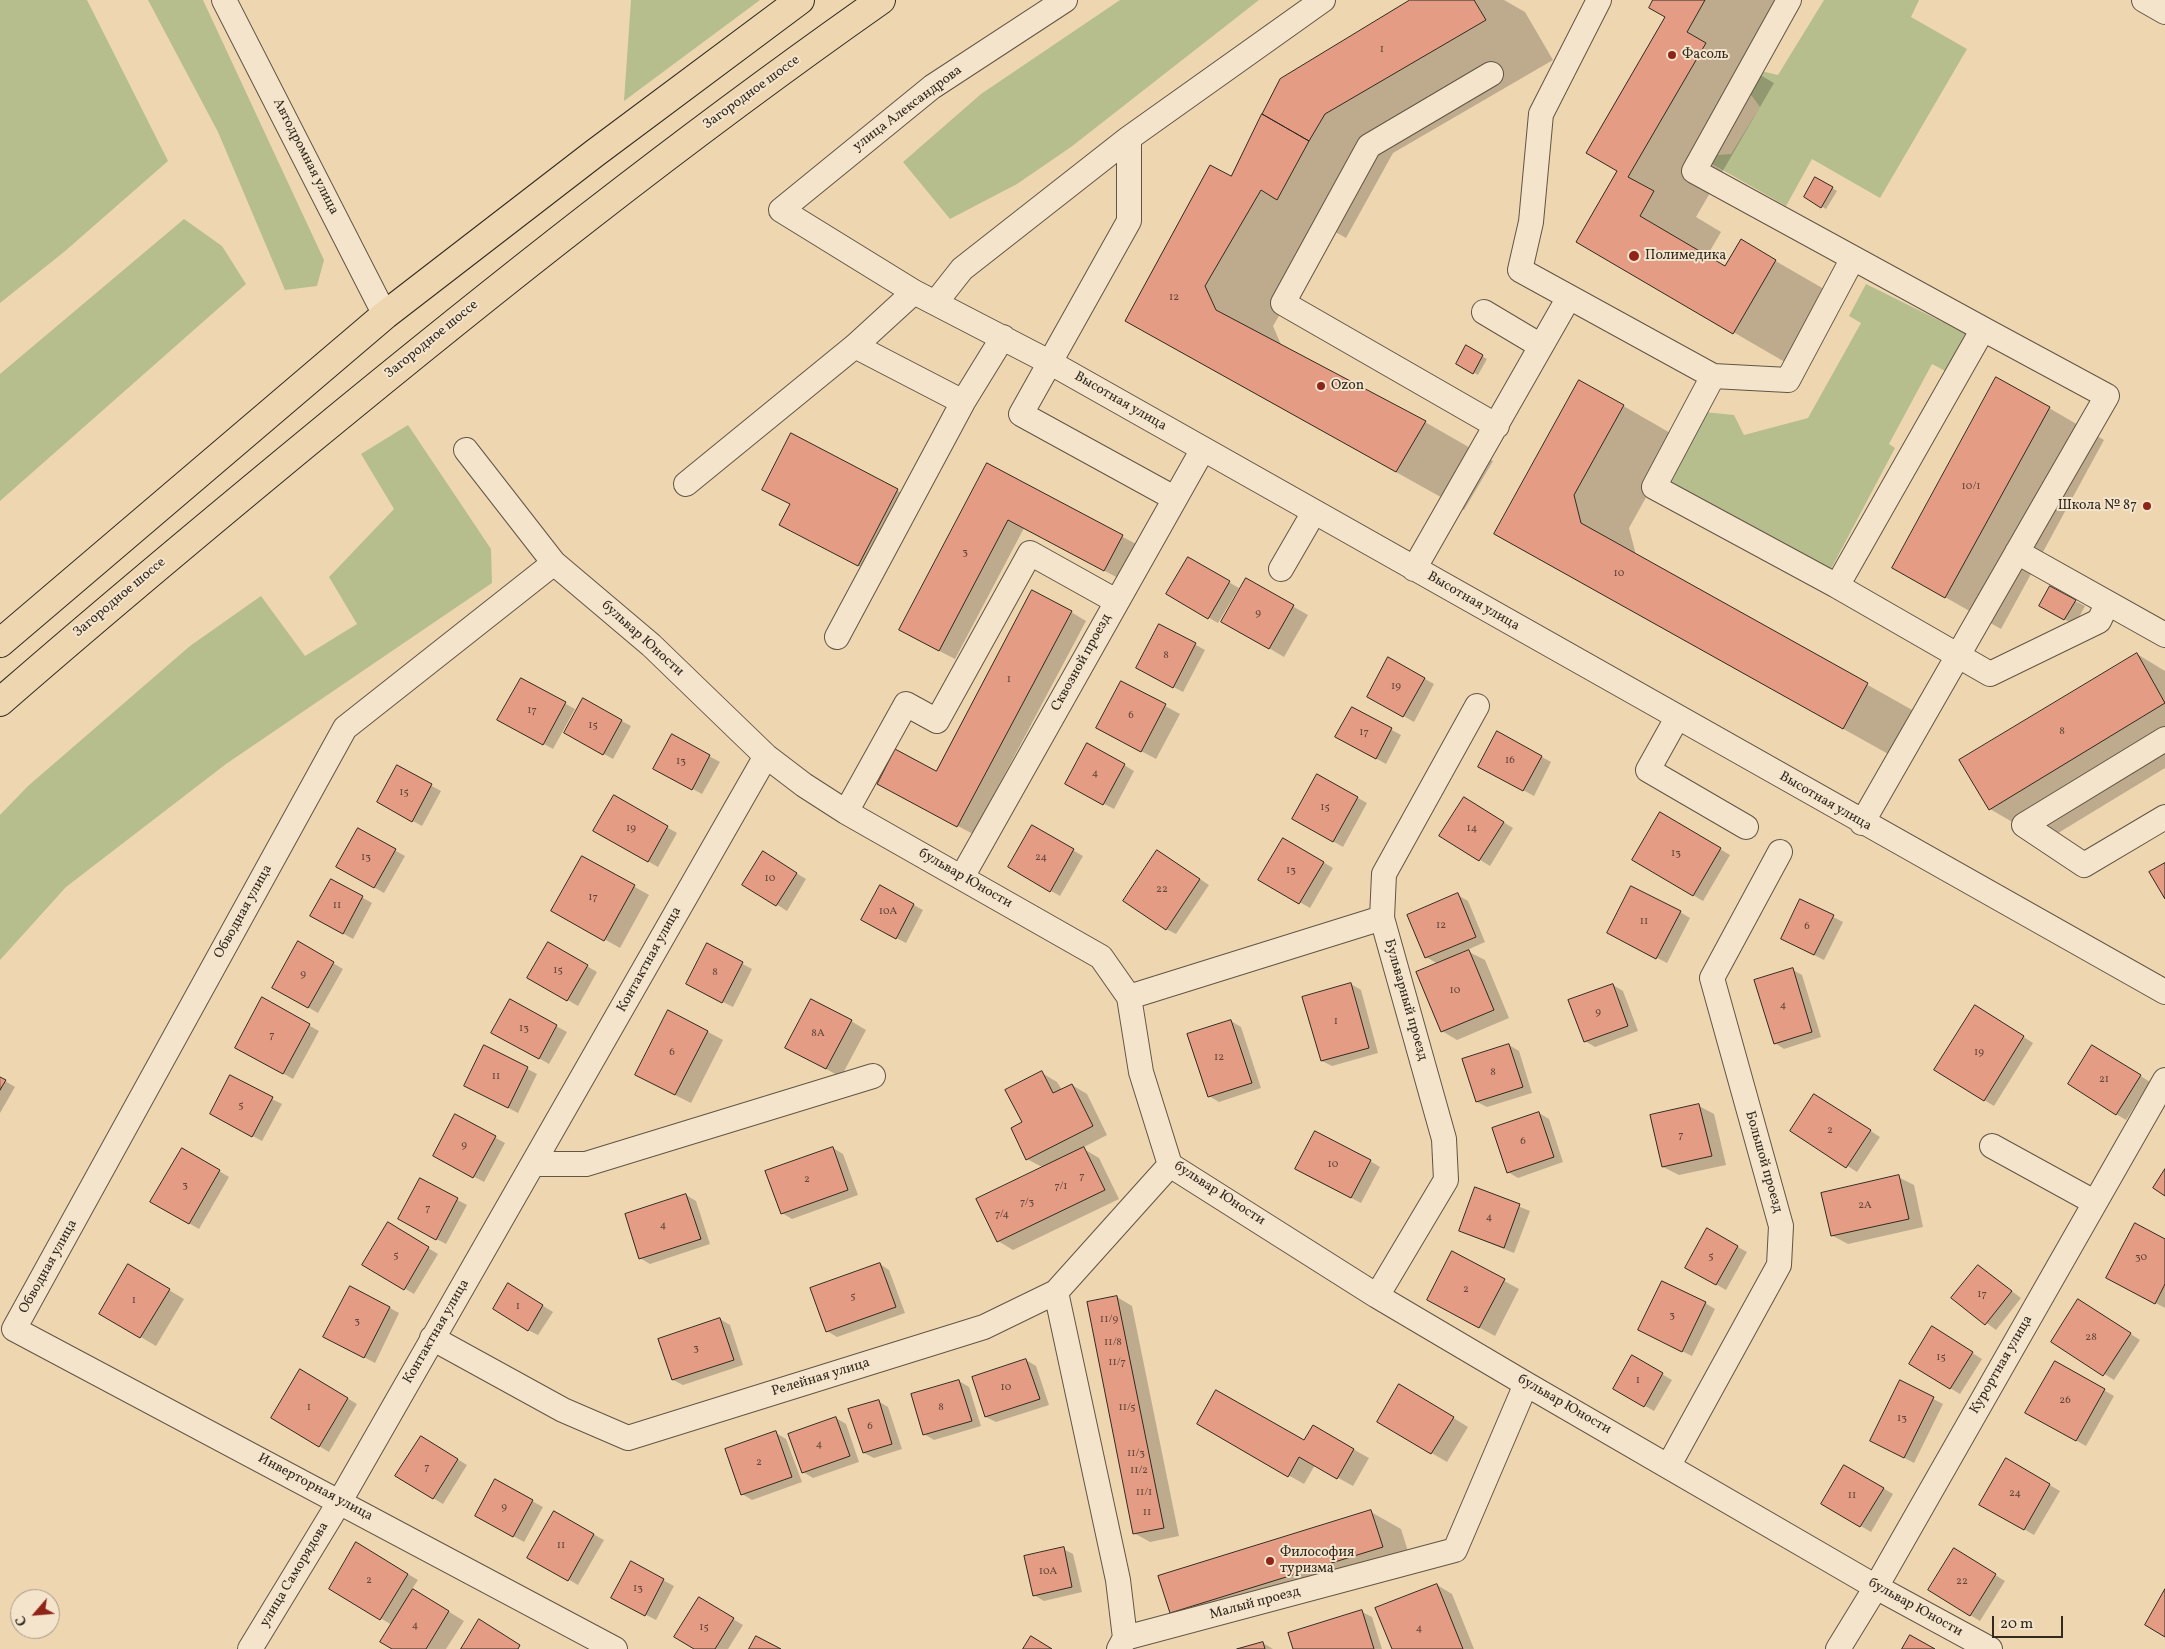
<!DOCTYPE html>
<html>
<head>
<meta charset="utf-8">
<style>
  body { margin:0 }
  #map { position:relative; width:2165px; height:1649px; overflow:hidden; background:#eed6b1; font-family:Vollkorn,serif }
  canvas { display:block }
  .north { position:absolute; left:10px; top:1589px; width:50px; height:50px; box-sizing:border-box; background:#f4e4cc; border:1px solid #a69a87; border-radius:50%; rotate:243deg; font-size:14px; font-weight:700; line-height:20px; text-align:center; color:#322a1f }
  .north::after { content:''; display:block; margin:auto; width:18px; height:22px; background:#8f2418; clip-path:polygon(50% 0,100% 100%,50% 72%,0 100%) }
  .scale { position:absolute; left:1992px; top:1616px; width:71px; height:22px; box-sizing:border-box; border:2px solid #322a1f; border-top:0; padding-left:6px; font-size:15px; line-height:18px; white-space:nowrap; color:#322a1f; -webkit-text-stroke:4px #f4e4cc; paint-order:stroke }
</style>
</head>
<body>
<div id="map">
<canvas width="2165" height="1649"></canvas>
<div class="north">С</div>
<div class="scale">20 m</div>
</div>
<script>
const ctx = document.querySelector('canvas').getContext('2d');
ctx.lineJoin = 'round';
function paint(path, color) { ctx.fillStyle = color; ctx.fill(path, 'evenodd'); }
function trace(path, color, width, dash) { ctx.strokeStyle = color; ctx.lineWidth = width; ctx.lineCap = dash ? 'butt' : 'round'; ctx.setLineDash(dash || []); ctx.stroke(path); }
function write(font, color, halo, rows, align = 'center') {
  ctx.font = font + ' Vollkorn,serif'; ctx.lineWidth = 4; ctx.setLineDash([]); ctx.textBaseline = 'middle'; ctx.strokeStyle = halo; ctx.fillStyle = color; for (const [text, x, y, turn = 0] of rows) {
    ctx.save(); ctx.translate(x, y); ctx.rotate((+turn || 0) * Math.PI / 180); ctx.textAlign = isNaN(turn) ? turn : align; if (halo) ctx.strokeText(text, 0, 0); ctx.fillText(text, 0, 0); ctx.restore();
  }
}
paint(new Path2D(`
  M0,0H87L168,161L64,252L0,303Z
  M148,0H203L324,260L317,286L285,290L218,132Z
  M631,0H760L624,101Z
  M1120,0H1259L1071,147L1017,184L950,219L903,162L981,94Z
  M1824,0H1919L1911,17L1967,49L1880,198L1812,159L1786,206L1712,164L1717,155L1731,154L1760,107L1749,92L1761,71L1778,75Z
  M184,219L222,246L246,284L0,501V374Z
  M1866,284L1967,334L1947,372L1932,364L1889,444L1895,448L1831,569L1665,480L1704,412L1734,415L1744,435L1808,418L1861,323L1849,316Z
  M408,425L491,549L492,583L226,764L66,887L0,960V815L28,786L190,646L261,596L305,656L357,624L329,577L394,509L361,454Z`), '#b7be8d');
paint(new Path2D(`
  M1413,0H1504L1525,12L1553,60L1393,153L1346,238L1330,229L1273,326L1282,347L1425,422L1493,461L1464,510L1195,360L1210,167L1231,178Z
  M1655,0H1796L1755,72L1774,83L1696,217L1721,232L1707,256L1726,267L1741,241L1843,300L1802,372L1578,242L1619,170L1666,16Z
  M1816,178L1837,191L1826,209L1805,197Z
  M1467,347L1487,359L1478,375L1458,364Z
  M1580,381L1679,438L1629,528L1636,555L1923,716L1899,760L1550,565Z
  M2049,408L2104,440L2001,629L1894,568Z
  M792,435L913,499L874,574L796,533L791,504Z
  M987,465L1138,545L1120,579L1024,528L955,659L916,639Z
  M1188,559L1239,588L1218,623L1168,594Z
  M1247,580L1308,615L1284,657L1223,621Z
  M2075,601L2085,606L2075,625L2040,606Z
  M1071,612L1086,621L973,834L893,792L936,773Z
  M1160,625L1205,650L1183,692L1147,673Z
  M2137,654L2165,671V768L2045,841L1990,809Z
  M1389,659L1434,684L1414,722L1368,696Z
  M521,679L575,709L553,749L509,725Z
  M583,700L631,726L613,759L566,733Z
  M1165,706L1180,714L1156,759L1113,736Z
  M1352,708L1401,735L1386,764L1337,737Z
  M672,736L720,762L702,794L654,768Z
  M1542,757L1551,762L1534,796L1490,772Z
  M1124,765L1134,771L1114,809L1077,790Z
  M397,767L441,791L422,826L378,802Z
  M1318,776L1367,803L1343,847L1294,819Z
  M614,797L677,833L658,867L595,831Z
  M1474,804L1513,828L1490,866L1441,836Z
  M1660,814L1730,855L1703,901L1633,860Z
  M1032,827L1083,856L1060,896L1009,867Z
  M359,830L405,856L384,893L338,867Z
  M1284,839L1333,868L1310,908L1260,879Z
  M1158,851L1209,885L1176,934L1166,929Z
  M582,857L649,895L620,948L553,910Z
  M773,859L806,879L787,911L744,884Z
  M331,880L372,903L353,939L312,916Z
  M880,887L923,910L906,943L873,926Z
  M1458,895L1468,901L1485,942L1456,955L1457,957L1469,952L1485,960L1509,1018L1457,1040L1442,1031L1438,964L1426,957Z
  M1680,912L1690,918L1667,963L1618,938Z
  M1833,917L1843,922L1824,960L1792,944Z
  M299,943L343,969L318,1013L273,987Z
  M548,943L597,972L578,1006L529,977Z
  M707,945L752,969L733,1007L697,989Z
  M1793,970L1802,975L1821,1037L1784,1049L1775,1043Z
  M1351,984L1361,990L1378,1053L1332,1066L1322,1061Z
  M1613,985L1623,991L1638,1031L1595,1047L1585,1041Z
  M262,999L319,1031L293,1079L236,1047Z
  M510,1001L567,1032L549,1064L493,1032Z
  M669,1011L723,1040L691,1103L651,1083Z
  M1985,1012L2033,1043L1994,1106L1984,1100Z
  M851,1021L866,1030L841,1077L802,1056Z
  M1231,1021L1241,1027L1261,1088L1219,1102L1209,1096Z
  M1509,1045L1519,1051L1532,1093L1487,1107L1477,1102Z
  M485,1047L537,1074L518,1113L476,1091Z
  M2103,1052L2150,1082L2126,1120L2116,1114Z
  M1042,1073L1057,1082L1062,1090L1072,1085L1087,1094L1107,1135L1082,1148L1099,1158L1119,1199L1013,1250L998,1241L1044,1168L1027,1159L1023,1123Z
  M0,1078L15,1087L0,1113Z
  M272,1099L282,1104L262,1141L221,1119Z
  M1824,1101L1880,1137L1857,1172L1792,1131Z
  M1699,1106L1714,1114L1726,1165L1679,1175L1663,1167Z
  M1539,1113L1549,1119L1563,1162L1518,1178L1508,1172Z
  M456,1116L505,1143L484,1182L444,1161Z
  M833,1148L843,1154L858,1195L792,1219L782,1213Z
  M182,1149L229,1177L199,1229L152,1202Z
  M1370,1161L1380,1167L1361,1203L1306,1175Z
  M1898,1177L1914,1185L1923,1227L1848,1244L1833,1236L1823,1194Z
  M420,1180L467,1205L446,1244L409,1225Z
  M1476,1189L1530,1211L1514,1253L1460,1231Z
  M686,1195L696,1201L710,1244L650,1264L640,1258Z
  M388,1224L438,1254L414,1294L364,1264Z
  M1707,1230L1747,1252L1726,1290L1686,1267Z
  M2165,1240V1308L2118,1283Z
  M1453,1253L1519,1289L1495,1336L1443,1308Z
  M880,1264L889,1270L905,1313L837,1337L827,1331Z
  M128,1266L184,1299L156,1346L100,1313Z
  M1978,1266L2021,1298L1996,1330L1953,1298Z
  M509,1285L553,1312L538,1335L528,1330Z
  M1117,1297L1132,1306L1179,1536L1150,1542L1134,1533Z
  M1705,1303L1715,1309L1692,1356L1649,1335Z
  M2089,1307L2140,1340L2114,1380L2053,1342Z
  M390,1308L399,1313L375,1363L335,1342Z
  M720,1319L730,1325L743,1365L683,1385L673,1380Z
  M1942,1334L1982,1359L1960,1394L1950,1388Z
  M1633,1357L1672,1380L1654,1411L1615,1389Z
  M1026,1360L1036,1366L1049,1405L996,1422L986,1417Z
  M2055,1362L2114,1396L2086,1446L2027,1413Z
  M301,1371L357,1404L329,1452L272,1418Z
  M959,1381L969,1387L981,1426L934,1440L924,1434Z
  M1900,1382L1943,1404L1914,1463L1881,1446Z
  M1415,1394L1468,1427L1447,1462L1378,1422Z
  M878,1401L888,1407L902,1449L874,1458L864,1453Z
  M836,1418L846,1424L859,1462L813,1478L803,1472Z
  M1198,1424L1305,1442L1313,1427L1369,1458L1353,1486L1315,1465L1304,1484Z
  M776,1433L786,1439L802,1482L752,1500L742,1494Z
  M431,1443L467,1465L443,1504L433,1498Z
  M2006,1460L2060,1491L2034,1535L1981,1504Z
  M1845,1466L1893,1494L1871,1532L1823,1504Z
  M495,1481L543,1507L524,1542L476,1515Z
  M1371,1512L1401,1529L1412,1564L1201,1629L1171,1612Z
  M554,1513L604,1540L578,1585L529,1557Z
  M357,1544L418,1580L412,1589L464,1621L446,1649H394L392,1625L331,1589Z
  M1063,1549L1073,1554L1082,1592L1044,1601L1034,1595Z
  M1964,1556L2005,1581L1980,1621L1970,1615Z
  M631,1563L674,1586L656,1620L623,1603Z
  M1437,1585L1452,1594L1474,1649H1393Z
  M699,1599L743,1625L728,1649H696Z
  M1362,1612L1372,1617L1382,1649H1294Z
  M1263,1643L1273,1649H1242Z`), '#0003');
const building = new Path2D(`
  M1410,0H1474L1486,20L1325,114L1309,141L1262,114L1280,79Z
  M1653,0H1705L1687,32L1706,43L1628,177L1654,191L1640,216L1725,266L1741,239L1776,260L1733,334L1576,242L1617,171L1586,153L1665,17L1649,8Z
  M1262,114L1309,141L1277,200L1261,190L1205,286L1216,310L1426,421L1396,472L1125,321L1210,165L1231,176Z
  M1815,177L1833,187L1821,208L1804,197Z
  M1466,345L1483,355L1473,374L1456,364Z
  M1996,377L2050,407L1945,598L1892,568Z
  M1579,380L1624,405L1574,495L1581,523L1868,683L1843,729L1494,534Z
  M791,433L898,489L858,566L779,525L790,504L762,490Z
  M987,463L1123,535L1104,571L1008,520L939,651L899,630Z
  M1188,557L1230,581L1208,619L1166,594Z
  M1246,578L1294,605L1269,649L1221,622Z
  M2050,586L2076,600L2064,620L2039,606Z
  M1032,590L1072,611L957,827L877,784L895,749L936,771Z
  M1159,624L1196,643L1173,688L1136,668Z
  M2137,653L2165,703L1989,810L1959,760Z
  M1388,657L1425,678L1403,717L1367,697Z
  M521,678L566,702L543,745L497,720Z
  M1121,681L1166,704L1141,752L1096,728Z
  M583,698L622,720L603,755L564,733Z
  M1352,707L1392,728L1376,759L1335,737Z
  M1497,731L1542,756L1523,791L1478,767Z
  M672,734L710,755L692,790L653,769Z
  M1087,743L1125,764L1103,805L1065,784Z
  M397,765L432,784L412,822L377,802Z
  M1317,774L1358,797L1333,842L1292,819Z
  M614,795L668,826L648,862L593,831Z
  M1464,797L1504,822L1479,861L1439,836Z
  M1660,812L1721,848L1693,896L1632,860Z
  M1032,825L1074,849L1050,892L1008,867Z
  M358,828L396,849L374,888L336,867Z
  M1283,838L1324,862L1299,904L1258,880Z
  M1157,850L1200,879L1166,930L1123,901Z
  M763,851L797,873L776,906L742,885Z
  M582,856L635,885L604,941L551,911Z
  M2165,863V899L2149,872Z
  M331,879L363,896L343,934L310,916Z
  M880,885L914,904L896,939L861,920Z
  M1631,886L1681,911L1656,959L1607,933Z
  M1458,893L1476,937L1425,958L1407,915Z
  M1800,899L1834,915L1814,955L1781,939Z
  M298,941L334,962L308,1008L272,988Z
  M548,942L588,965L567,1001L527,978Z
  M707,943L743,962L722,1003L686,984Z
  M1469,950L1494,1010L1441,1032L1416,972Z
  M1793,968L1812,1032L1774,1044L1754,980Z
  M1351,983L1369,1048L1321,1061L1302,997Z
  M1613,984L1628,1026L1584,1042L1568,1000Z
  M262,997L310,1024L283,1074L235,1048Z
  M510,999L557,1025L539,1059L491,1033Z
  M811,999L852,1020L826,1069L785,1048Z
  M1975,1005L2024,1036L1984,1101L1934,1070Z
  M668,1010L708,1031L675,1095L635,1075Z
  M1231,1020L1252,1083L1208,1097L1187,1034Z
  M1509,1044L1523,1087L1476,1102L1462,1059Z
  M484,1045L528,1067L508,1108L464,1086Z
  M2092,1045L2141,1075L2116,1115L2068,1084Z
  M1042,1071L1053,1093L1072,1084L1093,1126L1026,1160L1011,1128L1022,1122L1005,1090Z
  M230,1075L273,1097L252,1137L210,1114Z
  M0,1077L6,1080L0,1090Z
  M1814,1094L1871,1130L1846,1168L1790,1131Z
  M1699,1104L1712,1156L1662,1167L1650,1115Z
  M1539,1112L1554,1157L1507,1173L1492,1128Z
  M455,1114L496,1136L473,1178L433,1156Z
  M1315,1131L1371,1160L1351,1198L1295,1169Z
  M833,1147L848,1190L781,1214L765,1171Z
  M1084,1147L1105,1190L997,1242L976,1199Z
  M182,1148L220,1170L189,1224L150,1202Z
  M2165,1169V1196L2153,1188Z
  M1899,1175L1909,1219L1831,1236L1821,1193Z
  M420,1178L458,1198L436,1240L398,1219Z
  M1475,1187L1520,1204L1504,1248L1459,1231Z
  M686,1194L701,1239L639,1259L625,1214Z
  M388,1222L429,1247L404,1290L362,1265Z
  M2135,1223L2165,1239V1284L2155,1304L2106,1278Z
  M1707,1228L1738,1246L1716,1285L1685,1268Z
  M1452,1251L1505,1279L1479,1328L1427,1300Z
  M880,1263L896,1307L826,1332L810,1288Z
  M128,1264L170,1289L140,1338L99,1314Z
  M1978,1265L2012,1291L1985,1325L1951,1298Z
  M1662,1281L1706,1302L1682,1352L1638,1330Z
  M508,1283L543,1305L528,1331L493,1309Z
  M350,1286L390,1307L364,1358L323,1337Z
  M1117,1296L1164,1528L1133,1534L1087,1302Z
  M2078,1299L2131,1333L2103,1376L2051,1342Z
  M720,1318L734,1360L672,1380L658,1339Z
  M1932,1326L1973,1352L1950,1389L1909,1364Z
  M1632,1355L1663,1373L1644,1407L1613,1389Z
  M1026,1359L1040,1399L985,1417L972,1377Z
  M2055,1361L2105,1389L2076,1441L2025,1413Z
  M300,1369L348,1398L319,1447L271,1418Z
  M959,1380L972,1421L923,1435L911,1394Z
  M1900,1380L1934,1397L1904,1458L1870,1441Z
  M1399,1384L1454,1417L1431,1454L1377,1422Z
  M1216,1390L1304,1440L1313,1425L1354,1449L1337,1479L1299,1457L1288,1477L1197,1424Z
  M879,1400L892,1444L863,1453L848,1409Z
  M836,1417L850,1456L802,1473L788,1434Z
  M776,1431L792,1477L741,1495L725,1449Z
  M421,1436L458,1459L433,1499L395,1476Z
  M2006,1458L2050,1484L2024,1530L1979,1505Z
  M1844,1465L1884,1488L1860,1527L1821,1504Z
  M495,1479L533,1500L513,1537L475,1516Z
  M1371,1510L1383,1547L1170,1613L1158,1576Z
  M554,1511L594,1534L568,1581L527,1558Z
  M356,1542L408,1574L380,1620L329,1589Z
  M1064,1547L1072,1587L1033,1596L1024,1556Z
  M1954,1548L1996,1574L1970,1616L1928,1590Z
  M631,1561L664,1579L645,1616L611,1598Z
  M1437,1584L1463,1649H1392L1375,1608Z
  M413,1589L449,1611L426,1649H392L380,1642Z
  M2165,1589V1637L2145,1625Z
  M699,1597L734,1618L715,1649H694L674,1637Z
  M1362,1610L1374,1649H1293L1288,1633Z
  M479,1619L520,1645L518,1649H461Z
  M1910,1635L1935,1649H1902Z
  M756,1636L781,1649H749Z
  M1031,1636L1052,1649H1023Z
  M1263,1642L1265,1649H1237Z`);
paint(building, '#e59c84');
trace(building, '#322a1f', 1);
const minor = new Path2D(`
  M224,0L385,315
  M1065,0L932,87L781,210L914,292L1051,363L2165,992
  M1599,0L1541,114L1531,222L1520,270L1713,376L1788,380L1853,258
  M1789,0L1694,171L1983,329
  M2144,0L2165,12
  M1491,74L1369,146L1283,303L1497,426
  M1129,138V221L1021,414L1174,498
  M936,302L962,269L1129,138L1323,0
  M1484,312L1541,346
  M855,346L963,402L1003,337
  M1713,376L1654,487L1837,586
  M466,450L554,563L651,645L766,756L804,785L846,812L1101,957L1129,997L1141,1072L1170,1165L1377,1296L1526,1384L1876,1587L1990,1649
  M686,484L855,346L914,292
  M2017,552L2165,635
  M554,563L345,728L14,1329L615,1649
  M1281,569L1314,512
  M1414,569L1568,299
  M837,637L963,402
  M1677,718L1648,770L1746,827
  M2165,739L2024,825L2084,865L2165,817
  M846,812L906,704L937,721L1030,553L1116,601
  M1862,823C1944,680 2025,538 2107,396L1983,329L1837,586L1990,674L2099,621L2107,604
  M962,877L1203,449
  M1129,997L1382,918
  M1992,1146L2094,1202
  M534,1164H586L873,1076
  M1056,1292L1118,1580L1125,1638
  M1377,1296L1446,1180L1444,1139L1382,918L1384,874L1477,706
  M432,1338L563,1410L628,1438L984,1327L1056,1292L1170,1165
  M1669,1465L1779,1265L1781,1226L1712,978L1780,852
  M250,1649L340,1501L766,756
  M1119,1649L1125,1638L1455,1550L1526,1384
  M1838,1649L1876,1587L2165,1080`);
const highway = new Path2D(`
  M0,643L385,315L595,153L800,0
  M0,702C101,614 204,528 307,443C494,289 683,139 881,0`);
trace(minor, '#615544', 26);
trace(highway, '#322a1f', 30);
trace(minor, '#f4e4cc', 24);
trace(highway, '#eed6b1', 28);
for (const [x, y, r, color] of [
  [1672,55,5,"#8f2418"],
  [1634,256,6,"#8f2418"],
  [1321,386,5,"#8f2418"],
  [2147,506,5,"#8f2418"],
  [1270,1561,5,"#8f2418"]
]) { const dot = new Path2D(); dot.arc(x, y, r, 0, 2 * Math.PI); ctx.fillStyle = color; ctx.fill(dot); trace(dot, '#f4e4cc', 2); }
write('11px', '#5f4638', null, [
  ["1",1382,50],
  ["12",1174,298],
  ["10/1",1971,487],
  ["3",965,553],
  ["10",1619,574],
  ["9",1258,614],
  ["8",1166,656],
  ["1",1009,680],
  ["19",1396,687],
  ["17",532,711],
  ["6",1131,716],
  ["15",593,726],
  ["8",2062,732],
  ["17",1364,733],
  ["16",1510,761],
  ["13",681,762],
  ["4",1095,774],
  ["15",404,793],
  ["15",1325,808],
  ["19",631,829],
  ["14",1472,829],
  ["13",1676,854],
  ["13",366,858],
  ["24",1041,858],
  ["13",1291,871],
  ["10",770,879],
  ["22",1162,890],
  ["17",593,898],
  ["11",337,906],
  ["10А",888,912],
  ["11",1644,922],
  ["12",1441,926],
  ["6",1807,927],
  ["15",558,971],
  ["8",715,973],
  ["9",303,975],
  ["10",1455,991],
  ["4",1783,1006],
  ["9",1598,1013],
  ["1",1336,1022],
  ["13",524,1029],
  ["8А",818,1034],
  ["7",272,1036],
  ["6",672,1053],
  ["19",1979,1053],
  ["12",1219,1058],
  ["8",1493,1073],
  ["11",496,1077],
  ["21",2104,1080],
  ["5",241,1106],
  ["2",1830,1131],
  ["7",1681,1136],
  ["6",1523,1142],
  ["9",464,1146],
  ["10",1333,1165],
  ["7",1082,1177],
  ["2",807,1180],
  ["3",185,1186],
  ["7/1",1061,1187],
  ["7/3",1027,1203],
  ["2А",1865,1206],
  ["7",428,1209],
  ["7/4",1002,1215],
  ["4",1489,1218],
  ["4",663,1226],
  ["5",396,1256],
  ["5",1711,1257],
  ["30",2141,1258],
  ["2",1466,1290],
  ["17",1982,1295],
  ["5",853,1297],
  ["1",134,1301],
  ["1",518,1307],
  ["3",1672,1316],
  ["11/9",1109,1320],
  ["3",357,1322],
  ["28",2091,1338],
  ["11/8",1113,1343],
  ["3",696,1349],
  ["15",1941,1358],
  ["11/7",1117,1363],
  ["1",1638,1381],
  ["10",1006,1388],
  ["26",2065,1401],
  ["1",309,1408],
  ["8",941,1408],
  ["11/5",1127,1408],
  ["13",1902,1419],
  ["6",870,1427],
  ["4",819,1445],
  ["11/3",1136,1454],
  ["2",759,1463],
  ["7",427,1468],
  ["11/2",1139,1471],
  ["11/1",1144,1493],
  ["24",2015,1494],
  ["11",1852,1496],
  ["9",504,1508],
  ["11",1147,1513],
  ["11",561,1546],
  ["10А",1048,1572],
  ["2",369,1581],
  ["22",1962,1582],
  ["13",638,1589],
  ["4",415,1626],
  ["15",704,1628],
  ["4",1419,1629]
]);
write('14px', '#322a1f', '#f4e4cc', [
  ["Фасоль",1682,55],
  ["Полимедика",1645,256],
  ["Ozon",1331,386],
  ["Школа № 87",2137,506,"right"],
  ["Философия",1280,1553],
  ["туризма",1280,1569]
], 'left');
write('14px', '#322a1f', '#f4e4cc', [
  ["Загородное шоссе",752,93,-36],
  ["улица Александрова",908,109,-37],
  ["Автодромная улица",305,157,63],
  ["Загородное шоссе",432,340,-39],
  ["Высотная улица",1120,402,30],
  ["Загородное шоссе",120,598,-40],
  ["Высотная улица",1473,602,30],
  ["бульвар Юности",642,639,42],
  ["Сквозной проезд",1082,663,-61],
  ["Высотная улица",1825,802,30],
  ["бульвар Юности",965,879,30],
  ["Обводная улица",244,912,-61],
  ["Контактная улица",650,960,-61],
  ["Бульварный проезд",1405,1000,74],
  ["Большой проезд",1763,1162,74],
  ["бульвар Юности",1219,1194,33],
  ["Обводная улица",49,1267,-61],
  ["Контактная улица",437,1332,-60],
  ["Курортная улица",2002,1365,-60],
  ["Релейная улица",821,1378,-17],
  ["бульвар Юности",1564,1405,30],
  ["Инверторная улица",315,1488,28],
  ["улица Саморядова",295,1575,-59],
  ["Малый проезд",1255,1604,-15],
  ["бульвар Юности",1915,1608,29]
]);
</script>
</body>
</html>
